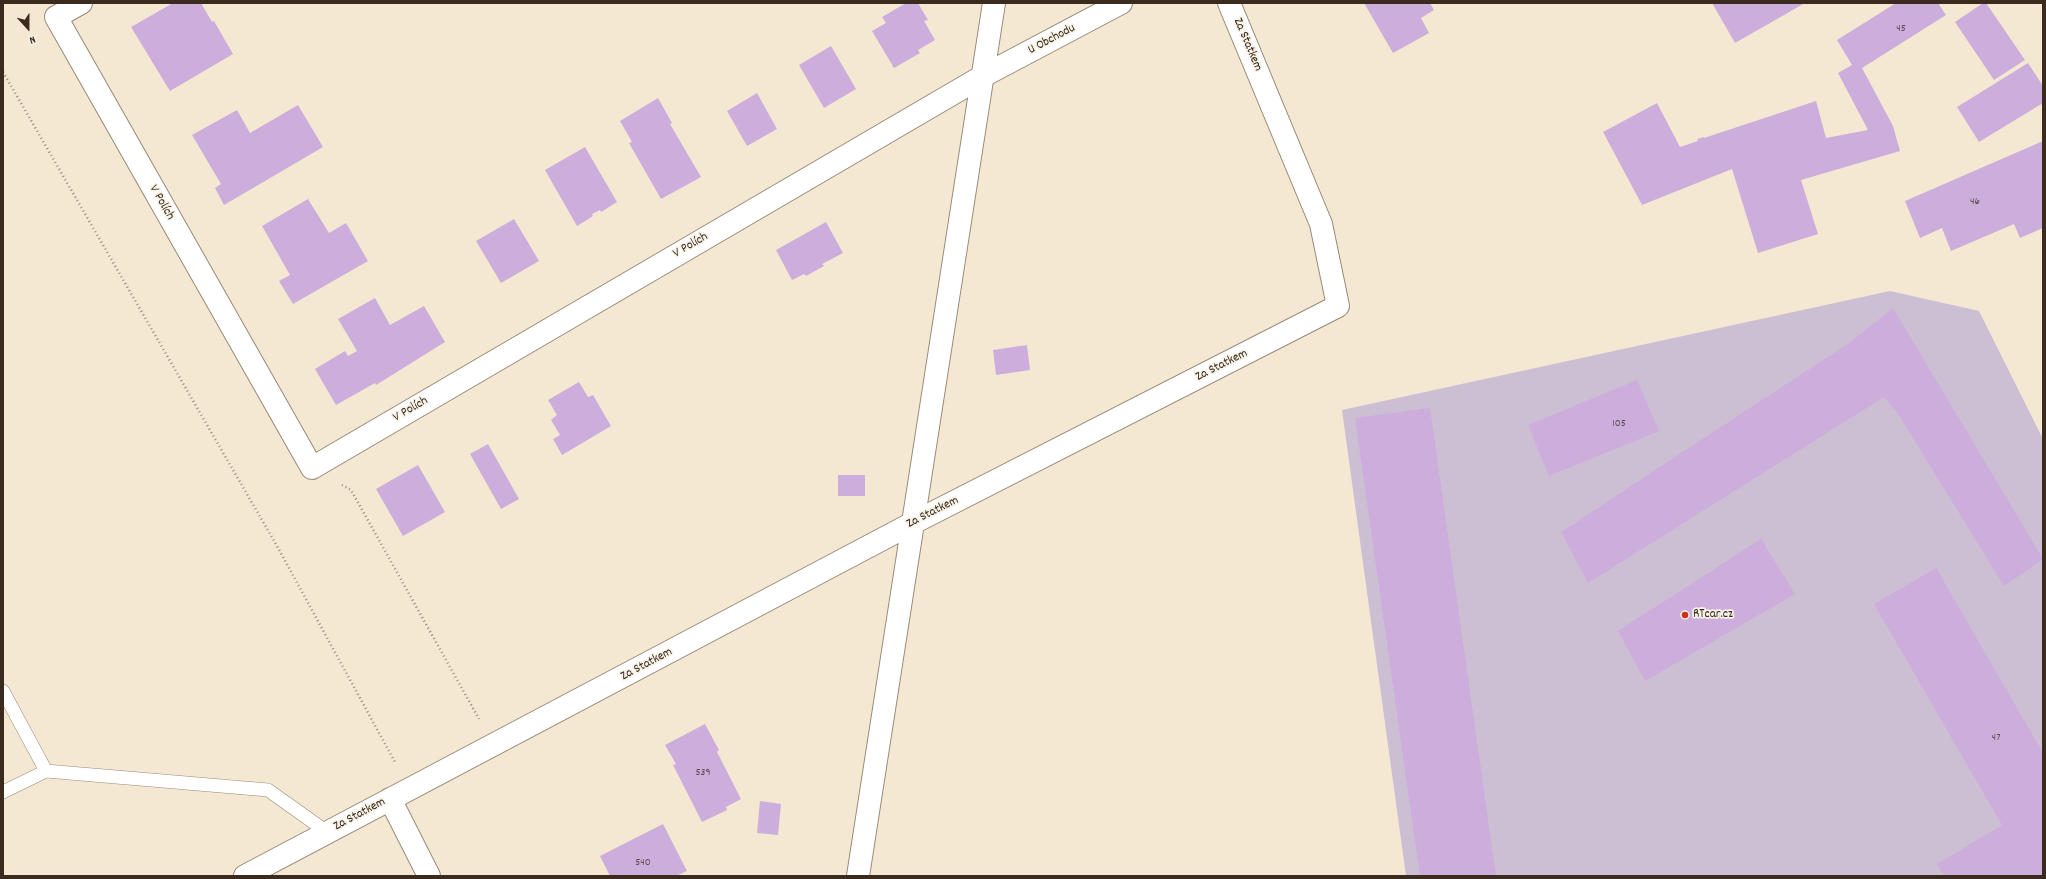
<!DOCTYPE html>
<html>
<head>
<meta charset="utf-8">
<style>
  body { margin:0 }
  #map { position:relative; width:2046px; height:879px; overflow:hidden; background:#f5e8d3; font-family:Dekko,sans-serif }
  canvas { display:block }
  .frame { position:absolute; inset:0; border:4px solid #3b2a1e; pointer-events:none }
  .north { position:absolute; left:8px; top:8px; width:40px; height:40px; -webkit-text-stroke:3px #f7f3e8; paint-order:stroke; rotate:159deg; font-size:11px; font-weight:700; line-height:16px; text-align:center; color:#3b2a1e }
  .north::after { content:''; display:block; margin:auto; width:14px; height:18px; background:#3b2a1e; clip-path:polygon(50% 0,100% 100%,50% 72%,0 100%) }
</style>
</head>
<body>
<div id="map">
<canvas width="2046" height="879"></canvas>
<div class="frame"></div>
<div class="north">N</div>
</div>
<script>
const ctx = document.querySelector('canvas').getContext('2d');
ctx.lineJoin = 'round';
function paint(path, color) { ctx.fillStyle = color; ctx.fill(path, 'evenodd'); }
function trace(path, color, width, dash) { ctx.strokeStyle = color; ctx.lineWidth = width; ctx.lineCap = dash ? 'butt' : 'round'; ctx.setLineDash(dash || []); ctx.stroke(path); }
function write(font, color, halo, rows, align = 'center') {
  ctx.font = font + ' Dekko,sans-serif'; ctx.lineWidth = 3.5; ctx.setLineDash([]); ctx.textBaseline = 'middle'; ctx.strokeStyle = halo; ctx.fillStyle = color; for (const [text, x, y, turn = 0] of rows) {
    ctx.save(); ctx.translate(x, y); ctx.rotate((+turn || 0) * Math.PI / 180); ctx.textAlign = isNaN(turn) ? turn : align; if (halo) ctx.strokeText(text, 0, 0); ctx.fillText(text, 0, 0); ctx.restore();
  }
}
paint(new Path2D(`
  M1890,291L1979,311L2043,439V876H1406L1342,410Z`), '#ccbfd4');
paint(new Path2D(`
  M173,3H201L212,22L214,21L233,54L170,91L131,27Z
  M906,3H918L928,20L924,21L935,40L918,50L920,53L894,68L872,31L886,23L882,17Z
  M1364,3H1430L1434,10L1421,18L1429,33L1393,53Z
  M1712,3H1805L1735,43Z
  M1896,3H1938L1946,15L1862,68L1893,126L1900,151L1801,180L1818,234L1758,253L1732,169L1642,205L1603,132L1657,103L1680,147L1698,141L1697,139L1704,137V138L1816,101L1826,138L1868,130L1838,73L1852,65L1837,40Z
  M1983,3H1986L2025,60L1994,80L1955,22Z
  M831,46L856,89L824,108L799,65Z
  M2028,63L2043,86V103L1979,142L1957,107Z
  M757,93L777,129L747,146L727,111Z
  M658,98L672,123L670,124L701,177L661,199L629,143L632,142L620,121Z
  M298,105L323,147L224,205L215,188L221,184L192,135L237,110L250,133Z
  M2043,141V228L2020,238L2014,224L1951,251L1942,228L1920,238L1905,201Z
  M585,147L617,202L601,212L600,210L592,214L593,216L577,226L545,170Z
  M308,199L329,233L346,223L368,261L293,304L279,281L290,275L262,226Z
  M514,219L539,261L501,283L476,241Z
  M826,222L843,253L822,264L824,266L806,276L804,274L792,280L776,250Z
  M375,298L390,325L424,306L445,342L376,385L375,383L336,405L315,369L345,351L348,356L357,351L338,319Z
  M1893,308L2043,559L2004,586L1897,412L1884,397L1588,583L1561,532L1852,341Z
  M1027,345L1030,370L996,375L993,350Z
  M1637,380L1659,431L1549,476L1528,425Z
  M579,382L588,397L593,395L611,426L562,455L553,439L560,435L551,420L557,415L548,400Z
  M1430,408L1496,876H1420L1355,418Z
  M488,444L519,499L501,509L470,454Z
  M418,465L445,512L403,536L376,489Z
  M838,475H865V496H838Z
  M1761,539L1795,594L1645,681L1618,631Z
  M1936,568L2043,753V876H1944L1937,864L2002,825L1874,604Z
  M705,724L719,750L717,752L741,799L726,807L727,810L702,822L673,765L676,764L665,745Z
  M760,801L781,804L778,835L757,833Z
  M663,824L687,871L676,876H610L600,856Z`), '#ccaddc');
const service = new Path2D(`
  M3,691L46,771
  M3,792L46,771L268,790L327,832`);
const minor = new Path2D(`
  M81,3L56,17L312,468L983,76L1121,3
  M390,799L429,876
  M245,876L911,524L1338,306L1321,224L1229,3
  M858,876L994,3`);
trace(service, '#988978', 14);
trace(minor, '#988978', 24);
trace(new Path2D(`
  M3,72L277,546L396,764
  M342,485L351,490L479,719`), '#988978', 2.5, [1, 3]);
trace(service, '#fff', 13);
trace(minor, '#fff', 22);
for (const [x, y, r, color] of [
  [1685,615,4,"#c8321e"]
]) { const dot = new Path2D(); dot.arc(x, y, r, 0, 2 * Math.PI); ctx.fillStyle = color; ctx.fill(dot); trace(dot, '#f7f3e8', 1.5); }
write('11px', '#5f4b4e', null, [
  ["45",1901,29],
  ["46",1975,202],
  ["105",1619,424],
  ["47",1996,738],
  ["539",703,773],
  ["540",643,863]
]);
write('13px', '#3b2a1e', '#f7f3e8', [
  ["U Obchodu",1052,40,-28],
  ["Za Statkem",1247,45,67],
  ["V Polích",161,203,60],
  ["V Polích",691,246,-30],
  ["Za Statkem",1222,366,-27],
  ["V Polích",411,410,-30],
  ["Za Statkem",933,513,-27],
  ["Za Statkem",647,665,-28],
  ["Za Statkem",360,815,-28]
]);
write('13px', '#3b2a1e', '#f7f3e8', [
  ["RTcar.cz",1693,615]
], 'left');
</script>
</body>
</html>
